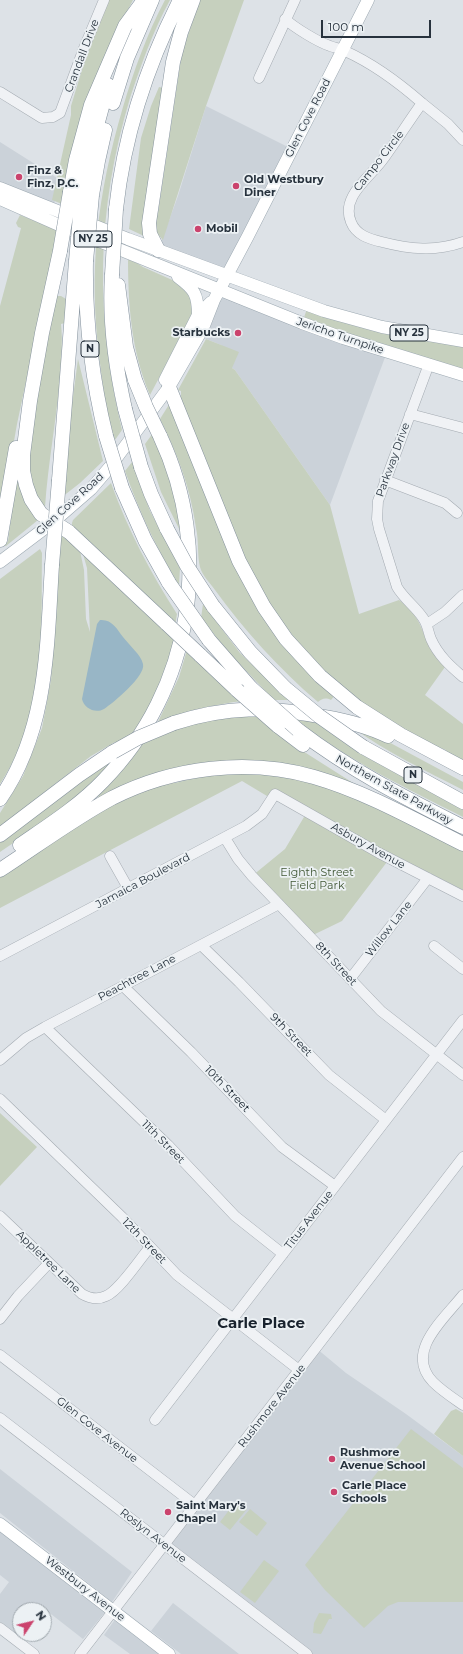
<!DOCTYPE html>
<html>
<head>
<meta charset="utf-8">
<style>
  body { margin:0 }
  #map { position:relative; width:463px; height:1654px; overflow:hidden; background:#dde2e7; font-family:Montserrat,sans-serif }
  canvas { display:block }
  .north { position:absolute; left:12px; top:1602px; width:40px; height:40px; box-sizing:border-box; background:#ecf1f4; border:1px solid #9da5ab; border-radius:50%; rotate:55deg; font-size:11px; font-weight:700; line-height:16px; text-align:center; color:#27323d }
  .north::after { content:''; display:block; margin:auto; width:14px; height:18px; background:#cb436d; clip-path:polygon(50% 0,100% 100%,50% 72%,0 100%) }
  .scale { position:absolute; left:321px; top:20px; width:110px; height:18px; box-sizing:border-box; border:2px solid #27323d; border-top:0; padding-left:5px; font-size:12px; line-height:14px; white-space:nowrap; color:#27323d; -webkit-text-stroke:3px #ecf1f4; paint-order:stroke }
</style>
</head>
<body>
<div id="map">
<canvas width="463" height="1654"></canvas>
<div class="north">N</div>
<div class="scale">100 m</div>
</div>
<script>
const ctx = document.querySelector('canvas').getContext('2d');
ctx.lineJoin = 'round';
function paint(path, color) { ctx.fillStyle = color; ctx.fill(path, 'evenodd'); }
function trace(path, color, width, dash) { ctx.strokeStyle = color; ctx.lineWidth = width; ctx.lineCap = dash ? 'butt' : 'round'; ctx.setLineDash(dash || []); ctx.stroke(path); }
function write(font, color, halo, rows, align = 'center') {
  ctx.font = font + ' Montserrat,sans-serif'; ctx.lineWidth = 3.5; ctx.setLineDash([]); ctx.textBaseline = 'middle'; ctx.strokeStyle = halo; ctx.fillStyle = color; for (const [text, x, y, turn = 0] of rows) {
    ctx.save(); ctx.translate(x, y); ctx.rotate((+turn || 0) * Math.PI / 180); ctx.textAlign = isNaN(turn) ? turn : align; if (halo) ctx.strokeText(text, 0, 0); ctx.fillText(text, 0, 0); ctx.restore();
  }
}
paint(new Path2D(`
  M206,106L292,149L227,276L158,250L178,196Z
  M0,142L57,178L54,209L0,188Z
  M219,290L387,352L330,505L235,370L232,368L221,345L199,336Z
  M316,1348L346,1373L406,1414L463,1456V1654H307L164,1545Z
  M0,1469L132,1572L112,1602L0,1513Z
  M0,1528L106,1611L83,1639L42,1607L39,1610H20V1633L18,1636L0,1622V1594L9,1582L0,1575Z
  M173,1603L239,1654H181L151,1631Z
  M116,1618L162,1654H130L104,1635Z`), '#cbd2d9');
paint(new Path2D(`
  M109,0H133L120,25L62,204L52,200L71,115V106L87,53Z
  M165,0H170C153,31 141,65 130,98C96,212 95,315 122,430L115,440C107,416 103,389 100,363C88,271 97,196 123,107C134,70 147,34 165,0Z
  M200,0H244L206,106L163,240L153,229L158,213L182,52Z
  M159,87L167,89L144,236L129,229L141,138L151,106Z
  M20,215L58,230L17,424L0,521V306L21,228L18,227L16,223Z
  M128,257L143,267L188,287L192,298L193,314L150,395C131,351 128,304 128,257Z
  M56,296H61L66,299L65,323L61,324C63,343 61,360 60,379C56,422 48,464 45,507L43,509L34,494L27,466L29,439Z
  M308,306L463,341V375L302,323Z
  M206,339L239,352L232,368L235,370L330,505L359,614L399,600C419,614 420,627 430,647C434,654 441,661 445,667L425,695L463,724V762L445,752L446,750L431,744L412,733H411L355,699L322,670L291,636L260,591L236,542L179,396H181V391L178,390Z
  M78,359L103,461L80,483L62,497L71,412Z
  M170,403L235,558L336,694L331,700C325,697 322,699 318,702C279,669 245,631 215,590C210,583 202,575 200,567C197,554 199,541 196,528C190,487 178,455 160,419Z
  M153,433L171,478L184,539L161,492L145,444Z
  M132,462L150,511L180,568L179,585C157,550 139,511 125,471Z
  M17,472L38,520L6,546H4L8,541Z
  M111,483C128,530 150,572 177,614L175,626L142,594L139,588L72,528V523L73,520Z
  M64,535L79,546L84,570L86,619L90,632L87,568L83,554L176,640L149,710L111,764L89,786L53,816L0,852V842L110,759L115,742L91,756L0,827V813L23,776L42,728L51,680L60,538Z
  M40,549L42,553C41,601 44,652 35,700C29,729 16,759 0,784V579Z
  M203,604L240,653L289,700H274L230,654L201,618Z
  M187,650L242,701C212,705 185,711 158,722L179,677Z
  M256,714L298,748L361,788L251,761L97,799L99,795L119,774L145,740L187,724Z
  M297,720L314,721L359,753L463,810V817C406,788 347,760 297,720Z
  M353,728L383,739L463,782V790C426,771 387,752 353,728Z
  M248,772L283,774L329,787L463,848V890L382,849L273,791L267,796L242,781L0,908V877L116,801L174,780L175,783L203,776Z
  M307,812L390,858L342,921L311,936L252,876L285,849Z
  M0,1113L37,1147L0,1186Z
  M456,1409L463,1413V1456L434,1434L451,1411Z
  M411,1429L463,1468V1602H398L388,1606L364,1628L325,1590L305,1565Z
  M236,1501L247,1509L230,1530L220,1522Z
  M250,1509L267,1523L257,1536L239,1522Z
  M264,1560L279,1571L255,1603L240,1592Z
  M319,1613L331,1614L332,1619H329L321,1634L313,1633L314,1623Z`), '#c6d0be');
paint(new Path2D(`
  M100,620C112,619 117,629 123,637C129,645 141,655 143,664C146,676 113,703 104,709C95,714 84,708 82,699L97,624Z`), '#98b6c6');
const minor = new Path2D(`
  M285,19C295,28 318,42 330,46C335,48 340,48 345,51C374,64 398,82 422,103
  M259,78L295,0
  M0,92L42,118L53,117L60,113L84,48L104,0
  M463,140L448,124L422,103C409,121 397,140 384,158C371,177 340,196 351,222C356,235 369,239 382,242C409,249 436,252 463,242
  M429,364L378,501L377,519L379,529L397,587C404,599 416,607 423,618C428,625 428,632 431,639C438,655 450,666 463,677
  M410,414L463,428
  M385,480L445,503L457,513
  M427,624L445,612L463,595
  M225,838L238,859L252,876L381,1011L463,1075
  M110,856L128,888
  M201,945L239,982L329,1075L386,1120
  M434,946L463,969
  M0,956L246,826L262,814L275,794L379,853L463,896
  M350,979L428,878
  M123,986L191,1052L282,1147L335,1186
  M45,1027L168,1145L235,1216L283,1254
  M0,1060L26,1038L45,1027L279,904
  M0,1099L122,1217L177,1275L299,1370
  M0,1216L82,1294C89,1298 98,1300 106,1296C119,1291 140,1259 150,1247
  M463,1295C444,1319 404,1352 433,1382C442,1391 453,1398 463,1405
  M0,1319L18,1296L49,1263
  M0,1355L195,1505
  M0,1418L307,1654
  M155,1420L463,1020
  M0,1628L34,1654
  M80,1654L463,1157`);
const major = new Path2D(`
  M0,188L128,239L324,311L382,327L463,341
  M0,199L59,225L302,323L343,338L463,375
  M178,277C194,289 198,294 198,315
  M165,380L198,315L211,302
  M0,562L53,522L91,489L109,468L169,387L203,328L214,300L248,236L368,0
  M0,1524L169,1654`);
const highway = new Path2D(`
  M113,103L127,58L152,0
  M70,192L76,160L91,105L125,26L144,0
  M82,193L89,155L108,85
  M92,195L98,161L105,130
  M116,209C124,136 147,65 180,0
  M158,250L150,234L149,223L173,62L181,32L193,0
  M60,251L42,333L30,401L23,455V471L26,485L31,499L41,514L69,532L167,624
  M86,261C85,321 92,379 106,436
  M112,275C109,321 115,365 125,409
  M118,285L126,347L135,380
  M169,387L239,561L264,607L286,639L320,676L357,707L401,735L463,768
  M141,467L151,494L167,529
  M59,480L76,261
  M122,488L145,540L169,583
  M0,540L16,448
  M213,606L250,652L285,688
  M209,640L251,688
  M200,655L237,690
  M174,723C227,706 270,706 324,717C347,721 368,726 388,736
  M278,726L303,745
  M298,730C350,770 405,798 463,827
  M363,747L463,802
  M0,799C48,730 47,645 52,565
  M0,835L79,775L113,752
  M20,845C49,825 79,806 103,781C193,689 214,551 160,436
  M0,870C37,846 73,819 112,798C173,767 248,758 314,777C366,792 415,820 463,844`);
trace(minor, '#a3aab1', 11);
trace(major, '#9da9b2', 13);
trace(highway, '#85929d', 15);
trace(minor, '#f0f2f5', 10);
trace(major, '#fff', 12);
trace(highway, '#fff', 14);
const highwayBridge = new Path2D(`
  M60,251L70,192
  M76,261L82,193
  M86,261L92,195
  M112,275L116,209
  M135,380L146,407L160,436
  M125,409L141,467
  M106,436L122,488
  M167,529L187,566L213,606
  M52,565L59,480
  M169,583L209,640
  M167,624L200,655
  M251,688L298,730
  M285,688L319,716L363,747
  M237,690L278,726
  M113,752L138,738L174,723`);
trace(highwayBridge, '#85929d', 15, []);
trace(highwayBridge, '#fff', 14);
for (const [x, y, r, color] of [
  [19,177,4,"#cb436d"],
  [236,186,4,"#cb436d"],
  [198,229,4,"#cb436d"],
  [238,333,4,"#cb436d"],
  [332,1459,4,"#cb436d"],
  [334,1492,4,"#cb436d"],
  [168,1512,4,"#cb436d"]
]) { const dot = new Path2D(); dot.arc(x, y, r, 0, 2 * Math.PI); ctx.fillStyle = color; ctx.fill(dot); trace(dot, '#ecf1f4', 1.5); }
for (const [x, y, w] of [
  [93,239,38],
  [409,333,38],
  [90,349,18],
  [413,775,18]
]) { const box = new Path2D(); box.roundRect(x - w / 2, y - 8, w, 16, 3); ctx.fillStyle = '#ecf1f4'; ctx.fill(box); trace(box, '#27323d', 1); }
write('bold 10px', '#27323d', null, [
  ["NY 25",93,239],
  ["NY 25",409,333],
  ["N",90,349],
  ["N",413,775]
]);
write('11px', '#27323d', '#ecf1f4', [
  ["Crandall Drive",82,56,-69],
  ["Glen Cove Road",308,118,-63],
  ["Campo Circle",379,161,-52],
  ["Jericho Turnpike",340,336,19],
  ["Parkway Drive",393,460,-70],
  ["Glen Cove Road",70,504,-42],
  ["Northern State Parkway",394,790,29],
  ["Asbury Avenue",368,846,29],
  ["Jamaica Boulevard",143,881,-28],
  ["Willow Lane",389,929,-52],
  ["8th Street",336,964,47],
  ["Peachtree Lane",137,978,-28],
  ["9th Street",291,1035,46],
  ["10th Street",227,1089,46],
  ["11th Street",163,1142,45],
  ["Titus Avenue",309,1220,-52],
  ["12th Street",144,1241,46],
  ["Appletree Lane",48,1262,44],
  ["Rushmore Avenue",272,1406,-52],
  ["Glen Cove Avenue",97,1430,38],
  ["Roslyn Avenue",153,1536,38],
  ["Westbury Avenue",85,1589,38]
]);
write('bold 11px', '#27323d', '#ecf1f4', [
  ["Finz &",27,171],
  ["Finz, P.C.",27,184],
  ["Old Westbury",244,180],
  ["Diner",244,193],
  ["Mobil",206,229],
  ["Starbucks",230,333,"right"],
  ["Rushmore",340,1453],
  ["Avenue School",340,1466],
  ["Carle Place",342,1486],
  ["Schools",342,1499],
  ["Saint Mary's",176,1506],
  ["Chapel",176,1519]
], 'left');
write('11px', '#415835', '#ecf1f4', [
  ["Eighth Street",317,873],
  ["Field Park",317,886]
]);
write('bold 15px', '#19232e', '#ecf1f4', [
  ["Carle Place",261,1324]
]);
</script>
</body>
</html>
